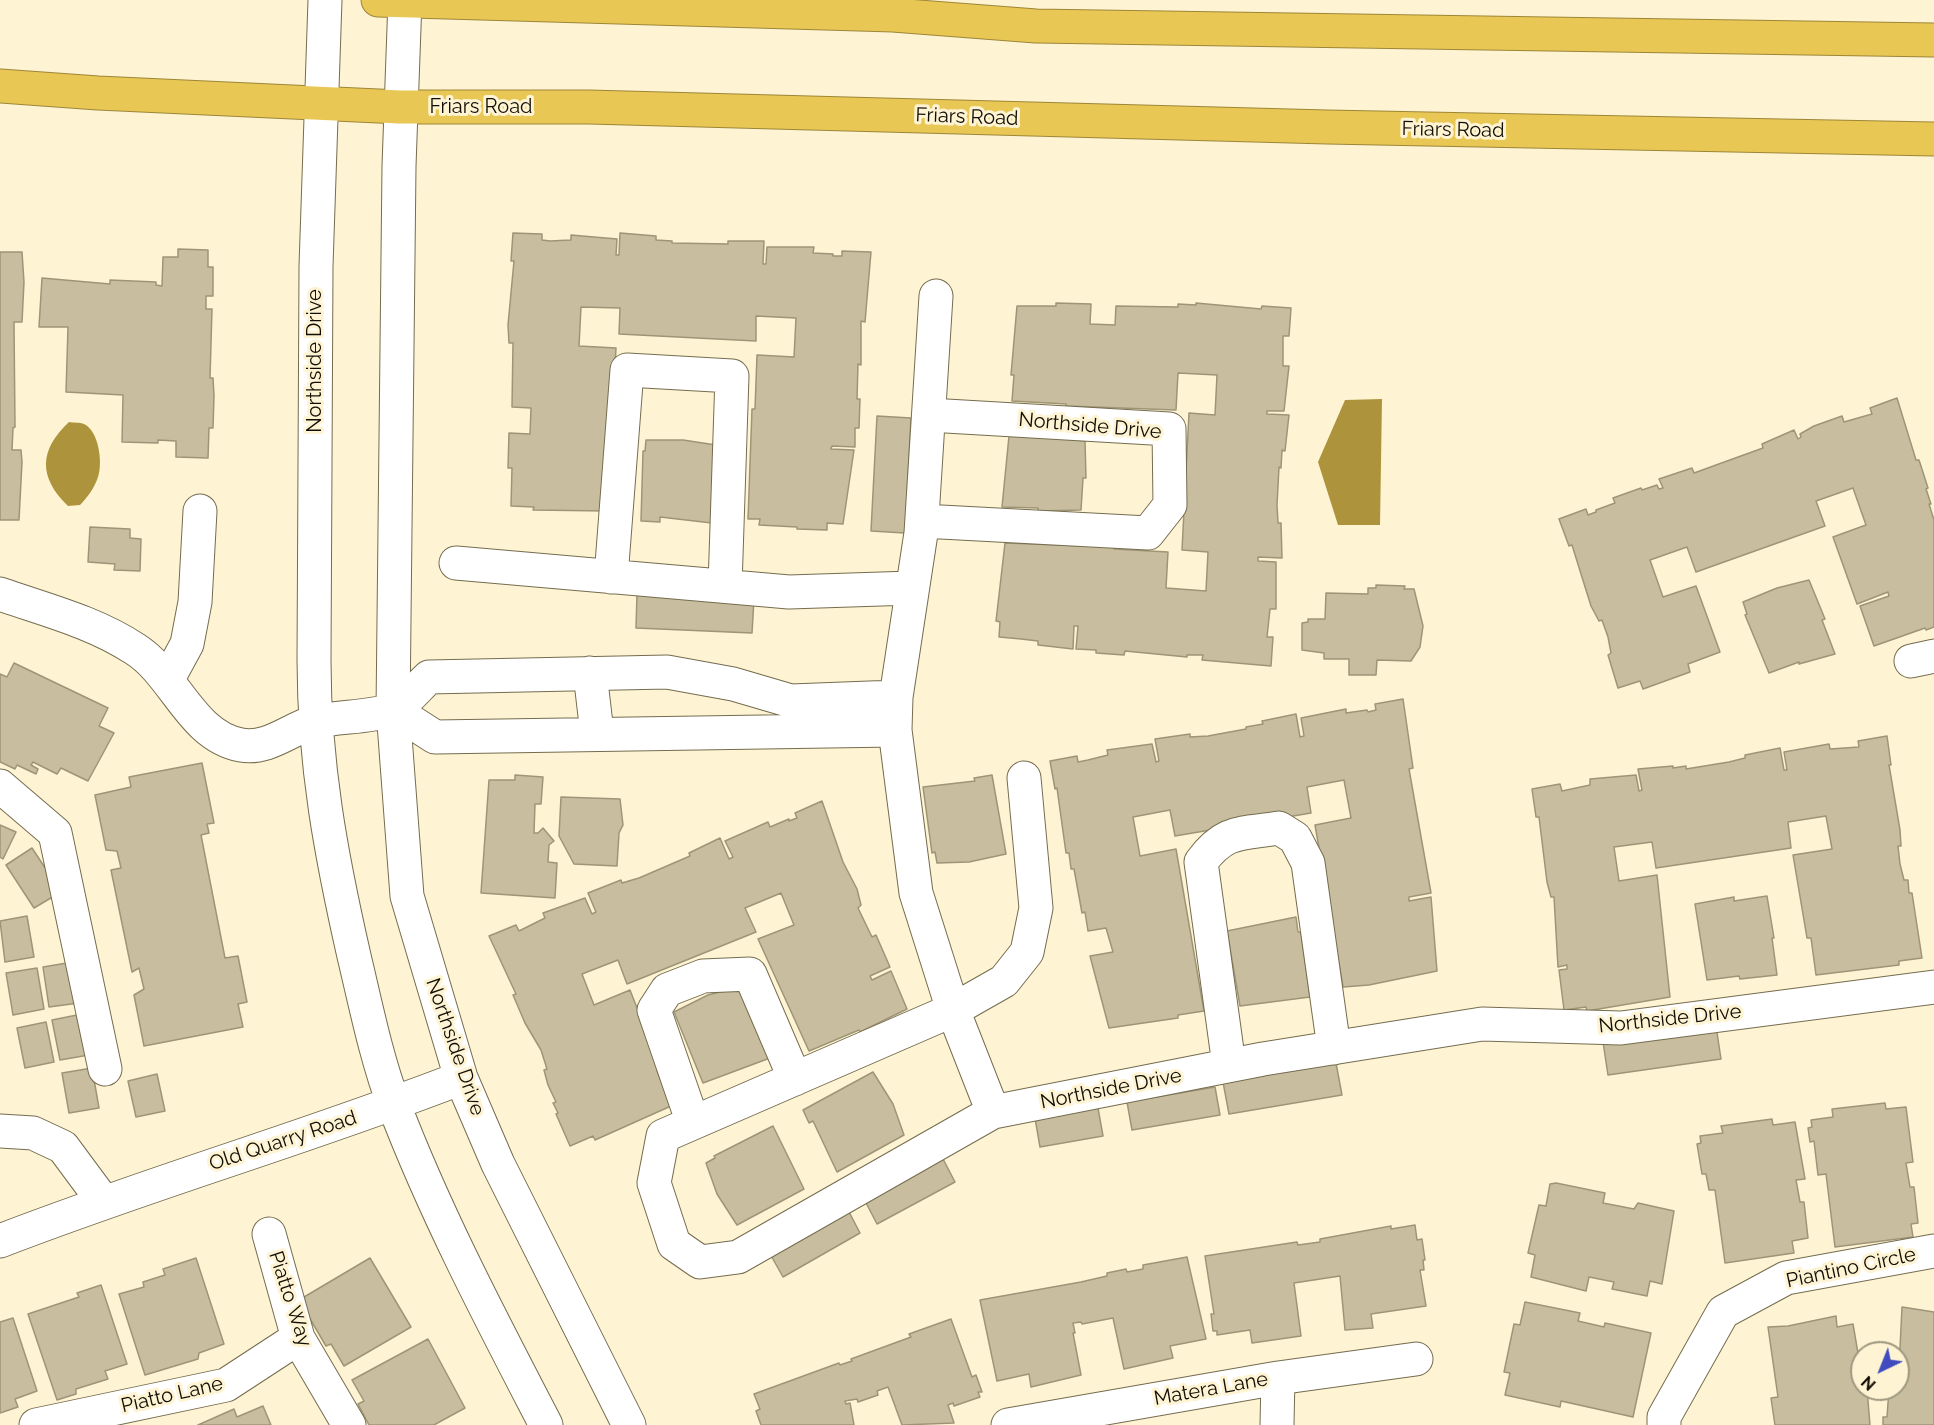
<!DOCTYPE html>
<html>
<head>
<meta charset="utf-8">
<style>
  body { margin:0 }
  #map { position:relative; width:1934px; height:1425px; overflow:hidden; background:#fef4d4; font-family:Raleway,sans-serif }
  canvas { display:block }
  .north { position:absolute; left:1850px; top:1341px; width:60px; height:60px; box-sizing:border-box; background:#fef4d4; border:2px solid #9f9881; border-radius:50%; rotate:223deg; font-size:16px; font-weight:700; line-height:24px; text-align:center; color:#110d04 }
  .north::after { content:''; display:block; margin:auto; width:21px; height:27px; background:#404bbf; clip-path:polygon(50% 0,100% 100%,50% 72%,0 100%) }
</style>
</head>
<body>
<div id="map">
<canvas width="1934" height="1425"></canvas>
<div class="north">N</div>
</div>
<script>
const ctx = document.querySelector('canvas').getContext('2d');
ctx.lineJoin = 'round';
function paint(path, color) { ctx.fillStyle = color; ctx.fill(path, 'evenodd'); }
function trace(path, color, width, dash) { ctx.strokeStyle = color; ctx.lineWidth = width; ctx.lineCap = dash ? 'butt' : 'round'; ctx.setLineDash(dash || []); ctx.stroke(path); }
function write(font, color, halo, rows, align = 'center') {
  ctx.font = font + ' Raleway,sans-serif'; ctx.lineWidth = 6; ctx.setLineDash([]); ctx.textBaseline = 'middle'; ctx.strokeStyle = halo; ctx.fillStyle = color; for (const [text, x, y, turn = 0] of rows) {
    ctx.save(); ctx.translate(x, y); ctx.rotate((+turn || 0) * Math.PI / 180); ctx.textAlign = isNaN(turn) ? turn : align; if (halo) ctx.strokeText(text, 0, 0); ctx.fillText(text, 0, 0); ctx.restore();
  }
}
paint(new Path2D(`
  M1382,399L1380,525H1338L1318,462L1345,400Z
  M69,422C73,423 80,422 84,424C99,431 103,463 98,477C95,487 87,498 80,505L68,506C38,477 39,450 69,422Z`), '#ad943c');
const building = new Path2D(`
  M513,233L542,234V240L550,241L571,240V235L617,239L616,255H619L620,233L656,236V240L672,241V243L728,244V241H764L763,264H766L767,247H814L813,253L833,254V256H842V251L871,252L865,322L861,321V365L858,364L857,399H860L859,428H855V447L832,446L831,449L854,450L843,524L827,523V530L797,529V527L759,525L760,519H748L752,409H755L757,355L794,357L796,318L756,316V341L619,334L620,308L581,307L579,346L616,348L607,511L533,510L534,507L511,506L512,468H508L509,433L530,434L531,408L512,407L513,343H509L508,325L514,261H511Z
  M178,249L208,250V267H213V296H206V309H212L210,378H213L214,396L213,428H209L208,458L176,457V441L158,440V443L122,442L123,395L66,392L68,327H39L42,278L110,284V280L156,282V285L162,286L163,257H178Z
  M0,252H22L24,282L22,322H14L15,427L13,428L12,450H21L22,462L19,520H0Z
  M1056,303L1091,304L1090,324L1115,325L1116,306L1178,307V304L1196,305V303L1261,309L1262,306L1291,308L1289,336H1283V366H1289L1284,411H1267V414L1289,415L1285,451L1282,450L1281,468L1279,467L1277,505L1278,523H1281L1282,558L1258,557V561L1276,562V609H1270L1267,637H1273L1271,666L1202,660L1203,655H1187V657L1125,651L1124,655L1096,653V650L1076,649L1078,626H1074L1073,649L1038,645V641L1021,639L999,637L1000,622L996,621L1005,543L1114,547V549L1168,552L1166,588L1206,591L1208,552L1182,550L1189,413L1215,415L1217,375L1178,373L1176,410L1066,406V404L1012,401L1014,375H1011L1017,306H1056Z
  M1897,398L1916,460H1919L1928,488L1926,489L1931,504H1929L1934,520V627L1926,630L1925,628L1874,646L1860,606L1889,596L1888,592L1857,604L1833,537L1866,525L1853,488L1816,501L1825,526L1696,572L1687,547L1650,560L1663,597L1696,586L1720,652L1688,664L1690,672L1643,689L1640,681L1618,688L1608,655L1611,653L1608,637L1602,620L1599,621L1591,606L1572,545L1569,546L1559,519L1586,509L1588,515L1596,512V510L1615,503L1613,498L1641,488L1642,490L1657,485L1659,489L1663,488L1659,479L1692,468L1694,473L1763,448L1762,444L1794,430L1798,439L1801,437L1800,434L1814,426L1842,416L1844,422L1872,414L1870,408Z
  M877,416L911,418L905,533L871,531Z
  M1009,436L1074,438V440L1085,441L1086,478H1083L1081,510L1038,511V508L1002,507Z
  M646,440H683L716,445L712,523L660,517V522L641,521L643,451H645Z
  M90,527L130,529V538L141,539L140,571L114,570L115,564L88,562Z
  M1809,580L1825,619L1822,620L1835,654L1799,664V662L1769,673L1745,615L1747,614L1743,602L1777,588Z
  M1376,585L1405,586L1404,589H1414L1423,626L1420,647L1411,661L1377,660L1376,675H1349V659H1324V653L1302,650V623L1308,622V619H1325L1326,593L1368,594V588H1376Z
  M637,594L754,599L752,633L636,628Z
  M14,663L108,708L99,726L114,733L88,781L61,768L57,774L33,762L31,765L38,769L36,774L17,765L15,769L0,762V674L7,677Z
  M1403,699L1413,768L1409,769L1431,893L1409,897V901L1431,897L1437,971L1369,985L1343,987L1315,825L1351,818L1344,780L1307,787L1311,813L1175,836L1170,810L1133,817L1140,856L1176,849L1204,1011L1178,1015V1018L1109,1028L1090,956L1113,952L1106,928L1088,931L1085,912L1082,913L1074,869H1071L1069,853H1066L1057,788L1055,789L1050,761L1077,756L1078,762L1088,760L1108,755L1107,750L1152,744L1156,762L1159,761L1155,739L1190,734V737L1208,736L1246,729V727L1263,724L1262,721L1296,714L1300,737L1304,736L1301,718L1346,709V713L1367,710L1368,712L1376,710L1375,704Z
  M1887,736L1891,765H1889L1900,830L1901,846H1898L1900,864L1904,880H1908L1909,893H1912L1922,958L1899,961V965L1816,975L1811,938H1807L1793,855L1832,849L1826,816L1788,822L1791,848L1656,868L1652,842L1614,847L1619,881L1657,875L1670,997L1587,1011L1586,1007L1564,1010L1559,970L1567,969V965L1558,967L1554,897H1551L1547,882L1539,817H1536L1532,789L1560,784L1562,791L1590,785V779L1636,775L1639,791L1642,790L1638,769L1673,766V768L1686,766V769L1729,762L1745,758V755L1780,748L1784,770H1787L1784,752L1829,744L1830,749L1859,747L1858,741Z
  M202,763L214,823L207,824L209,833L201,835L225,958L238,956L247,1002L238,1004L243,1027L144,1046L134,995L144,989L139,968L132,972L111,870L121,868L117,851L106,850L95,795L131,787L129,777Z
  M515,775L543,777L541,804H535L534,833H538L543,828L554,841L549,845L548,862L557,863L555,898L481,893L489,780H515Z
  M992,775L1006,854L969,862L937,863L935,852L932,853L923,787L975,781L974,778Z
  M561,797L620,799L623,825L619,833L617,866L574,864L559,836Z
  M822,801L843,862L857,889L861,905L858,908L872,937L876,935L890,967L870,976L872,980L891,971L907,1009L860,1032L859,1030L809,1051L758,939L794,925L781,893L745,908L756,932L627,984L618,960L582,974L594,1005L630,990L661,1069L657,1071L671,1106L595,1140L593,1136L570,1146L556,1114L558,1113L553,1103L556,1102L548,1085L544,1070L547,1069L541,1050L525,1023L513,995L516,994L489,936L516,925L519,931L545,918L543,913L585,898L592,914L596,912L588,893L621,880L622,883L639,878L690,856L689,853L720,838L729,859L733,857L725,841L768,822L770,827L789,819V821L797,818L795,813Z
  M0,825L16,832L3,859L0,857Z
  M32,848L61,892L34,908L6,865Z
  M1767,896L1774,938H1772L1777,975L1740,979L1739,976L1707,980L1695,904L1734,897V901Z
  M27,916L34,957L5,962L0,921Z
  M1296,917L1298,932H1301L1310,997L1240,1006L1227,931Z
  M73,962L79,1003L49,1007L43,967Z
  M37,968L44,1009L13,1015L6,973Z
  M739,987L770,1058L703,1083L674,1012L708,995Z
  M82,1014L89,1055L60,1060L52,1020Z
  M46,1022L54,1062L25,1068L17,1028Z
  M1716,1026L1721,1059L1608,1075L1603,1042Z
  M1336,1063L1342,1095L1229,1114L1223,1082Z
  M92,1068L99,1108L69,1113L62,1073Z
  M873,1072L893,1104L904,1135L837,1172L813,1121L809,1123L803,1110Z
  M157,1074L165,1111L136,1117L128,1081Z
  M1215,1087L1220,1115L1132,1130L1127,1102Z
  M1885,1103L1886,1109L1906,1107L1913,1162L1906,1163L1910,1187H1914L1918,1223L1911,1224L1913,1237L1835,1247L1826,1174L1818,1175L1814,1141L1810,1142L1808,1128L1812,1127L1811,1120L1833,1117L1832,1109Z
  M1098,1108L1103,1136L1040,1147L1035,1118Z
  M1772,1119L1773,1125L1795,1122L1805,1179L1796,1180L1800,1202H1804L1808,1238L1792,1241L1794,1253L1725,1263L1715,1190H1709L1706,1174H1702L1697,1144L1701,1143L1700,1136L1723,1133L1721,1126Z
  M773,1126L804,1189L737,1225L717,1194L706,1163L715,1158L714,1156Z
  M942,1157L955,1182L877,1224L864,1199Z
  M1556,1183L1605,1193L1603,1203L1634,1209L1638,1203L1674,1211L1662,1284L1650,1281L1647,1296L1612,1289L1614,1282L1589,1277L1586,1291L1531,1277L1535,1255L1528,1253L1539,1205L1546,1206L1550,1184Z
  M847,1208L860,1233L783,1277L769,1252Z
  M1415,1225L1417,1240L1422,1239L1425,1260H1423L1424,1270H1420L1426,1306L1371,1314L1373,1328L1345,1330L1340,1276L1294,1283L1301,1336L1252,1343L1250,1330L1217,1335V1331H1213L1211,1314H1214L1205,1256L1297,1242L1298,1245L1320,1242V1239L1391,1226V1229Z
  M1187,1257L1206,1339L1170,1346L1173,1358L1124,1369L1113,1318L1082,1324L1081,1322L1073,1323L1075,1333H1073L1081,1375L1031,1387L1029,1374L997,1381L980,1300L1081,1282L1107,1276V1273L1126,1269L1127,1272L1143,1269V1265Z
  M196,1258L224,1344L199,1353L198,1359L145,1375L119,1294L144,1287L143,1282L165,1275L163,1269Z
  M370,1258L411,1327L344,1366L331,1344L326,1346L299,1300Z
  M101,1285L127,1364L105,1371L108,1379L76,1389V1394L57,1400L28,1314L79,1297L77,1293Z
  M1525,1302L1580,1313L1578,1321L1604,1327L1605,1323L1651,1333L1633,1417L1561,1401L1560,1407L1505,1395L1510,1373L1504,1372L1514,1324L1520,1325Z
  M1902,1307L1934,1312V1425H1883V1417H1887L1889,1389H1898Z
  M1836,1316L1837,1327L1853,1324L1859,1359L1855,1360L1859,1385L1862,1384V1389H1867L1870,1425H1775L1771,1398L1778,1397L1768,1327L1788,1326Z
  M13,1318L37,1391L15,1399L18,1407L0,1413V1322Z
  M951,1319L972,1377L976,1375L982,1392H978L980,1397L954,1406L953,1403L948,1405L954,1423L902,1425L888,1387L877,1391L878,1395L858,1402L857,1399L845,1401L846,1404L850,1403L854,1425H761L756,1411L760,1409L754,1394L839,1363L840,1365L852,1361L851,1359L911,1337L909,1334Z
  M428,1339L465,1408L434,1425H369L358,1404L364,1401L352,1380Z
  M263,1406L271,1425H198L234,1409L237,1417Z`);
paint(building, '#c8be9f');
trace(building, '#9e9577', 1.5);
const minor = new Path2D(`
  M325,0L316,266L314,660C314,764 331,855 354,956C366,1006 376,1057 394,1105C436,1215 492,1321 546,1425
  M405,0L399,166L393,710L407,896L461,1078L498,1164L629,1425
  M936,296L921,533L896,697L895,730L916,893L953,1010L993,1112
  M922,521L1148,533L1170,505L1169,429L929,415
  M456,563L789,592L912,588
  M611,577L627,370L732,376L725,586
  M0,594C46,610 94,622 135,649C175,674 191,736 241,745C268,750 290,729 314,722C339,716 367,718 391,710C404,705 418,687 429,677L667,672L733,684L791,701L896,697
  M1911,661L1934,656
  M590,673L597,733
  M168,679L187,644L195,602L200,511
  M393,710L435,737L895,730
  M1024,778L1036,908L1027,952L1004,981L953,1010L663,1136L654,1183L674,1244L700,1262L738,1257L993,1112L1263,1059L1482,1024L1621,1028L1934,987
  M0,786L55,833L105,1069
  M1229,1065L1201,862C1225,829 1242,834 1279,828L1295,838L1308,863L1334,1048
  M693,1123L654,1010L667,990L703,976L750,974L795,1079
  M0,1131L33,1133L63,1147L103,1201
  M269,1234L298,1338L349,1425
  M0,1241C152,1182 309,1137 461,1078
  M36,1425L226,1385L298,1338
  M1008,1425L1278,1378L1416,1359
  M1277,1425L1278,1378
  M1664,1425V1417L1723,1312L1786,1278L1934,1251`);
const highway = new Path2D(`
  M378,0L893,15L1036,26L1934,40
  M0,86L98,93L400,107H589L1327,127L1934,139`);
trace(minor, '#756c4f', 35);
trace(highway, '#9d8638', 35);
trace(minor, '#fff', 33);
trace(highway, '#e8c754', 33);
write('20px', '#110d04', '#fef4d4', [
  ["Friars Road",481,107],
  ["Friars Road",967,117,2],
  ["Friars Road",1453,130,1],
  ["Northside Drive",315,361,-90],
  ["Northside Drive",1090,426,5],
  ["Northside Drive",1670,1019,-6],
  ["Northside Drive",455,1047,71],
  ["Northside Drive",1111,1089,-11],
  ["Old Quarry Road",283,1141,-18],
  ["Piantino Circle",1851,1268,-12],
  ["Piatto Way",290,1299,72],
  ["Matera Lane",1211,1389,-10],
  ["Piatto Lane",172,1395,-13]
]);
</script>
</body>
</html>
